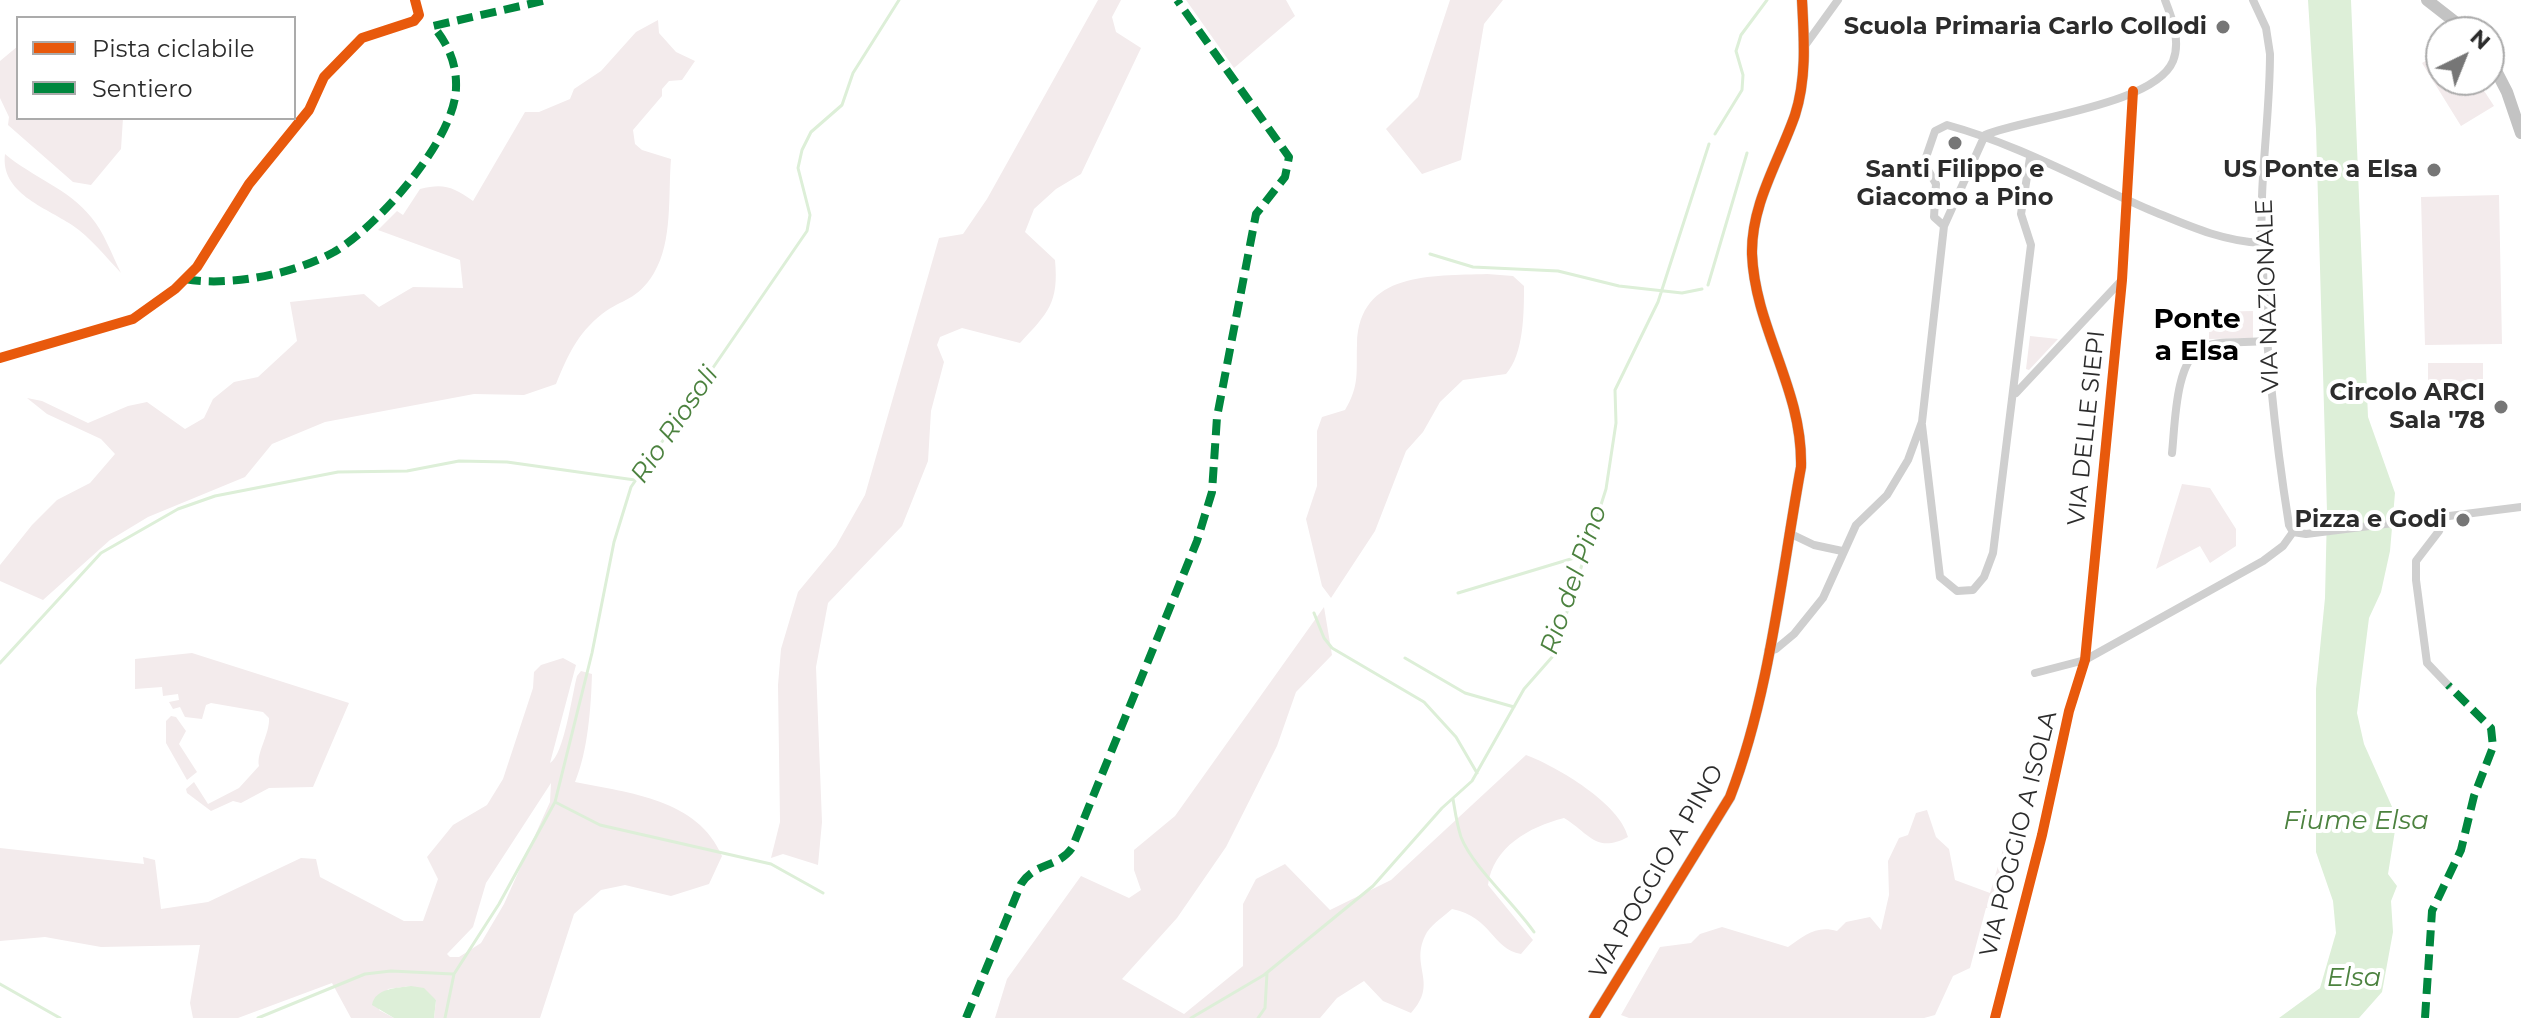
<!DOCTYPE html>
<html>
<head>
<meta charset="utf-8">
<style>
  body { margin:0 }
  #map { position:relative; width:2521px; height:1018px; overflow:hidden; background:#fff; font-family:Montserrat,sans-serif }
  canvas { display:block }
  .legend { position:absolute; left:16px; top:16px; width:280px; height:104px; box-sizing:border-box; background:#fff; border:2px solid #ababab; margin:0; padding:10px 14px; list-style:none; font-size:24px; color:#2c2c2c }
  .legend li { display:flex; align-items:center; gap:16px; height:40px }
  .legend b { width:40px; border:2px solid #ababab }
  .north { position:absolute; left:2425px; top:16px; width:80px; height:80px; box-sizing:border-box; background:#fff; border:2px solid #ababab; border-radius:50%; rotate:43deg; font-size:22px; font-weight:700; line-height:32px; text-align:center; color:#2c2c2c }
  .north::after { content:''; display:block; margin:auto; width:28px; height:36px; background:#767676; clip-path:polygon(50% 0,100% 100%,50% 72%,0 100%) }
</style>
</head>
<body>
<div id="map">
<canvas width="2521" height="1018"></canvas>
<ul class="legend">
<li><b style="height:10px;background:#e8590c"></b>Pista ciclabile</li>
<li><b style="height:10px;background:#00873e"></b>Sentiero</li>
</ul>
<div class="north">N</div>
</div>
<script>
const ctx = document.querySelector('canvas').getContext('2d');
ctx.lineJoin = 'round';
function paint(path, color) { ctx.fillStyle = color; ctx.fill(path, 'evenodd'); }
function trace(path, color, width, dash) { ctx.strokeStyle = color; ctx.lineWidth = width; ctx.lineCap = dash ? 'butt' : 'round'; ctx.setLineDash(dash || []); ctx.stroke(path); }
function write(font, color, halo, rows, align = 'center') {
  ctx.font = font + ' Montserrat,sans-serif'; ctx.lineWidth = 8; ctx.setLineDash([]); ctx.textBaseline = 'middle'; ctx.strokeStyle = halo; ctx.fillStyle = color; for (const [text, x, y, turn = 0] of rows) {
    ctx.save(); ctx.translate(x, y); ctx.rotate((+turn || 0) * Math.PI / 180); ctx.textAlign = isNaN(turn) ? turn : align; if (halo) ctx.strokeText(text, 0, 0); ctx.fillText(text, 0, 0); ctx.restore();
  }
}
paint(new Path2D(`
  M1098,0H1121L1112,17L1116,32L1141,48L1081,174L1056,189L1034,209L1025,232L1055,260C1059,303 1048,313 1020,343L962,328L940,337L937,345L944,362L931,411L928,461L902,526L828,603L816,667L822,822L818,865L783,854L771,858L780,822L778,685L781,649L798,592L836,546L865,495L939,238L963,234L987,199Z
  M1186,0H1286L1295,16L1234,68Z
  M1450,0H1503L1484,24L1461,160L1422,174L1386,129L1418,97Z
  M658,20L659,33L676,52L695,61L682,80L669,81L662,89V96L633,130L635,144L642,150L671,159C668,195 673,241 654,273C637,301 623,298 602,314C577,334 568,355 556,384L524,395L474,394L325,422L272,444L245,477L148,517L110,540L43,600L0,581V565L32,525L57,500L90,483L115,454L101,439L47,414L27,398L42,401L88,423L128,406L147,402L185,429L204,418L213,399L234,382L258,377L297,341L290,302L364,294L379,307L413,287L463,288L460,260L378,230L397,211L403,215L420,189C444,183 453,187 473,201L525,112H539L570,99L574,89L601,71L636,32Z
  M18,46V118H123L121,149L91,185L73,182L8,125L9,117L0,98V61Z
  M2441,52V80H2477L2494,106L2461,126L2422,63Z
  M5,154C32,177 69,189 91,217C104,232 112,255 121,273C105,256 91,238 72,225C45,207 0,193 5,154Z
  M2499,195L2502,344L2425,345L2421,197Z
  M1487,274L1513,276L1524,286C1524,312 1524,354 1506,374L1463,380L1440,402L1423,432L1406,451L1375,531L1331,598L1322,586L1306,519L1317,486V431L1322,417L1345,410C1360,385 1356,372 1357,344C1359,271 1432,276 1487,274Z
  M2253,311V338L2209,339V312Z
  M2030,336L2058,339L2029,370L2026,369Z
  M2428,363H2483V392L2428,393Z
  M2182,484L2210,488L2236,529V546L2210,563L2200,546L2156,569Z
  M1324,607L1332,655L1296,692L1277,746L1226,847L1177,918L1122,979L1184,1014L1243,966V904L1256,879L1285,864L1330,910L1391,880L1526,755C1558,767 1620,804 1628,837C1596,854 1589,833 1564,818C1529,827 1493,847 1488,885L1533,940L1521,954C1492,949 1492,917 1452,909C1443,917 1429,926 1425,936C1410,967 1439,983 1411,1013L1383,1001L1364,981L1337,998L1320,1018H995L1007,979L1081,876L1129,898L1141,890L1134,870V850L1175,816Z
  M192,653L349,703L313,787L269,788L241,803L233,801L211,811L187,793L186,789L194,782L208,804L239,788L259,766C256,753 270,734 269,718L263,712L211,703L206,705L202,719L185,717L180,707L173,709L169,702L179,700L178,694L163,696L162,687L135,689V659Z
  M563,658L576,665L550,763C564,755 572,695 577,676L581,671L592,674C591,707 588,751 575,782C629,793 698,799 722,856L709,884L671,896L625,885L601,890L574,914L540,1018H434L436,1000L411,986L388,989L379,1010L394,1018H351L332,983L238,1018H193L190,1003L200,945L101,947L45,937L0,941V848L144,864L143,857L155,860L161,909L208,902L301,858L316,859L320,877L404,921H423L438,879L427,857L453,825L487,805L503,779L533,688L534,672L541,665ZM551,783L550,802L504,904L481,943L459,957H450L447,954L473,927L486,883Z
  M171,716L176,717L186,731L179,744L197,772L187,780L166,743V721Z
  M1927,810L1936,837L1949,849L1955,880L1990,893L2004,846L2010,849L1995,908H1986L1970,968L1953,976L1935,1015L1924,1018H1629L1621,1015L1660,947L1691,943L1700,934L1722,927L1788,947C1804,936 1816,925 1837,931L1846,922L1870,917L1881,930L1889,895L1888,861L1899,838L1908,835L1916,813Z`), '#f3ebec');
paint(new Path2D(`
  M2308,0H2351L2368,417L2395,493L2390,551L2381,592L2369,618L2357,713L2364,744L2397,818L2388,874L2397,886L2391,901L2393,932L2382,992L2359,1018H2279L2320,988L2336,933L2333,901L2316,852V689L2325,598L2327,512L2316,129Z
  M411,986L424,988L436,1000L434,1018H394L372,1005C375,988 397,988 411,986Z`), '#ddefd8');
trace(new Path2D(`
  M1715,134L1742,90L1743,75L1736,51L1741,35L1767,0
  M1430,254L1473,267L1558,271L1619,286L1682,293L1702,289
  M1708,285L1747,153
  M1458,593L1584,555
  M1314,613L1324,638L1332,648L1424,702L1456,737L1477,773
  M1405,658L1465,693L1514,707
  M0,663L101,553L178,509L215,496L338,472L407,471L459,461L507,462L635,480
  M1453,799C1455,811 1457,825 1461,837C1472,866 1514,903 1534,932
  M555,802L600,825L771,864L823,893
  M0,984L60,1018
  M258,1018L365,974L391,971L453,974
  M445,1018L454,974L499,904L555,802L592,653L614,542L631,487L807,231L810,215L798,168L802,150L811,132L842,105L853,73L899,0
  M1191,1018L1264,975L1373,886L1442,808L1472,781L1524,689L1553,656L1606,489L1616,423L1615,390L1658,302L1709,144
  M1258,1018L1265,1008L1267,973`), '#ddefd8', 3);
trace(new Path2D(`
  M2253,0L2266,28L2270,54C2270,117 2259,181 2262,244C2265,339 2274,431 2289,525L2293,532
  M1804,47L1838,0
  M1944,226L1934,217L1936,184L1924,163L1935,131L1947,125C2017,144 2083,181 2150,210C2187,225 2221,241 2262,243
  M0,358L133,319L175,289L197,267L249,184L309,110L324,77L362,38L414,21L419,15L415,0
  M2016,393L2121,281
  M1922,425L1940,577L1957,591L1973,590L1984,577L1993,553L2031,245L2021,214L2030,158
  M2172,453C2175,426 2175,359 2203,347C2219,340 2247,343 2265,341
  M2444,518L2439,531L2416,561V580L2427,663L2448,685
  M2293,532L2306,534L2521,507
  M1789,533L1814,545L1842,551
  M1768,651L1776,649L1794,634L1823,598L1856,525L1887,495L1908,460L1922,422L1944,226L1985,135C2026,118 2155,105 2173,61C2181,41 2172,18 2165,0
  M2035,673L2085,660L2263,561L2283,546L2293,532
  M1995,1018L2042,835L2069,711L2085,660L2122,280L2133,91`), '#cfcfcf', 8);
trace(new Path2D(`
  M1594,1018L1730,797C1770,693 1781,576 1801,467C1803,389 1755,329 1752,254C1751,204 1779,161 1795,115C1807,78 1804,38 1802,0`), '#c9c9c9', 11);
trace(new Path2D(`
  M2427,0L2468,32
  M2489,57L2507,92L2521,133`), '#c3c3c3', 12);
trace(new Path2D(`
  M185,279C229,287 294,274 334,252C377,227 455,140 456,88C457,64 448,44 433,26L547,0
  M966,1018L1021,884C1035,862 1058,868 1072,848L1197,541L1212,492L1217,417L1256,214L1285,177L1289,157L1177,0
  M2425,1018L2432,911L2461,850L2474,796L2493,747L2491,728L2448,685`), '#00873e', 8, [16, 8]);
trace(new Path2D(`
  M0,358L133,319L175,289L197,267L249,184L309,110L324,77L362,38L414,21L419,15L415,0
  M1594,1018L1730,797C1770,693 1781,576 1801,467C1803,389 1755,329 1752,254C1751,204 1779,161 1795,115C1807,78 1804,38 1802,0
  M1995,1018L2042,835L2069,711L2085,660L2122,280L2133,91`), '#e8590c', 10);
for (const [x, y, r, color] of [
  [2223,27,8,"#767676"],
  [1955,143,8,"#767676"],
  [2434,170,8,"#767676"],
  [2501,407,8,"#767676"],
  [2463,520,8,"#767676"]
]) { const dot = new Path2D(); dot.arc(x, y, r, 0, 2 * Math.PI); ctx.fillStyle = color; ctx.fill(dot); trace(dot, '#fff', 3); }
write('bold 24px', '#2c2c2c', '#fff', [
  ["Scuola Primaria Carlo Collodi",2207,27],
  ["Santi Filippo e",1955,170,"center"],
  ["Giacomo a Pino",1955,198,"center"],
  ["US Ponte a Elsa",2418,170],
  ["Circolo ARCI",2485,393],
  ["Sala '78",2485,421],
  ["Pizza e Godi",2447,520]
], 'right');
write('24px', '#2c2c2c', '#fff', [
  ["VIA NAZIONALE",2268,296,-92],
  ["VIA DELLE SIEPI",2087,428,-84],
  ["VIA POGGIO A ISOLA",2019,834,-76],
  ["VIA POGGIO A PINO",1657,872,-60]
]);
write('italic 26px', '#4c823f', '#fff', [
  ["Rio Riosoli",675,425,-56],
  ["Rio del Pino",1574,580,-71],
  ["Fiume Elsa",2356,821],
  ["Elsa",2354,978]
]);
write('bold 28px', '#000', '#fff', [
  ["Ponte",2197,320],
  ["a Elsa",2197,352]
]);
</script>
</body>
</html>
